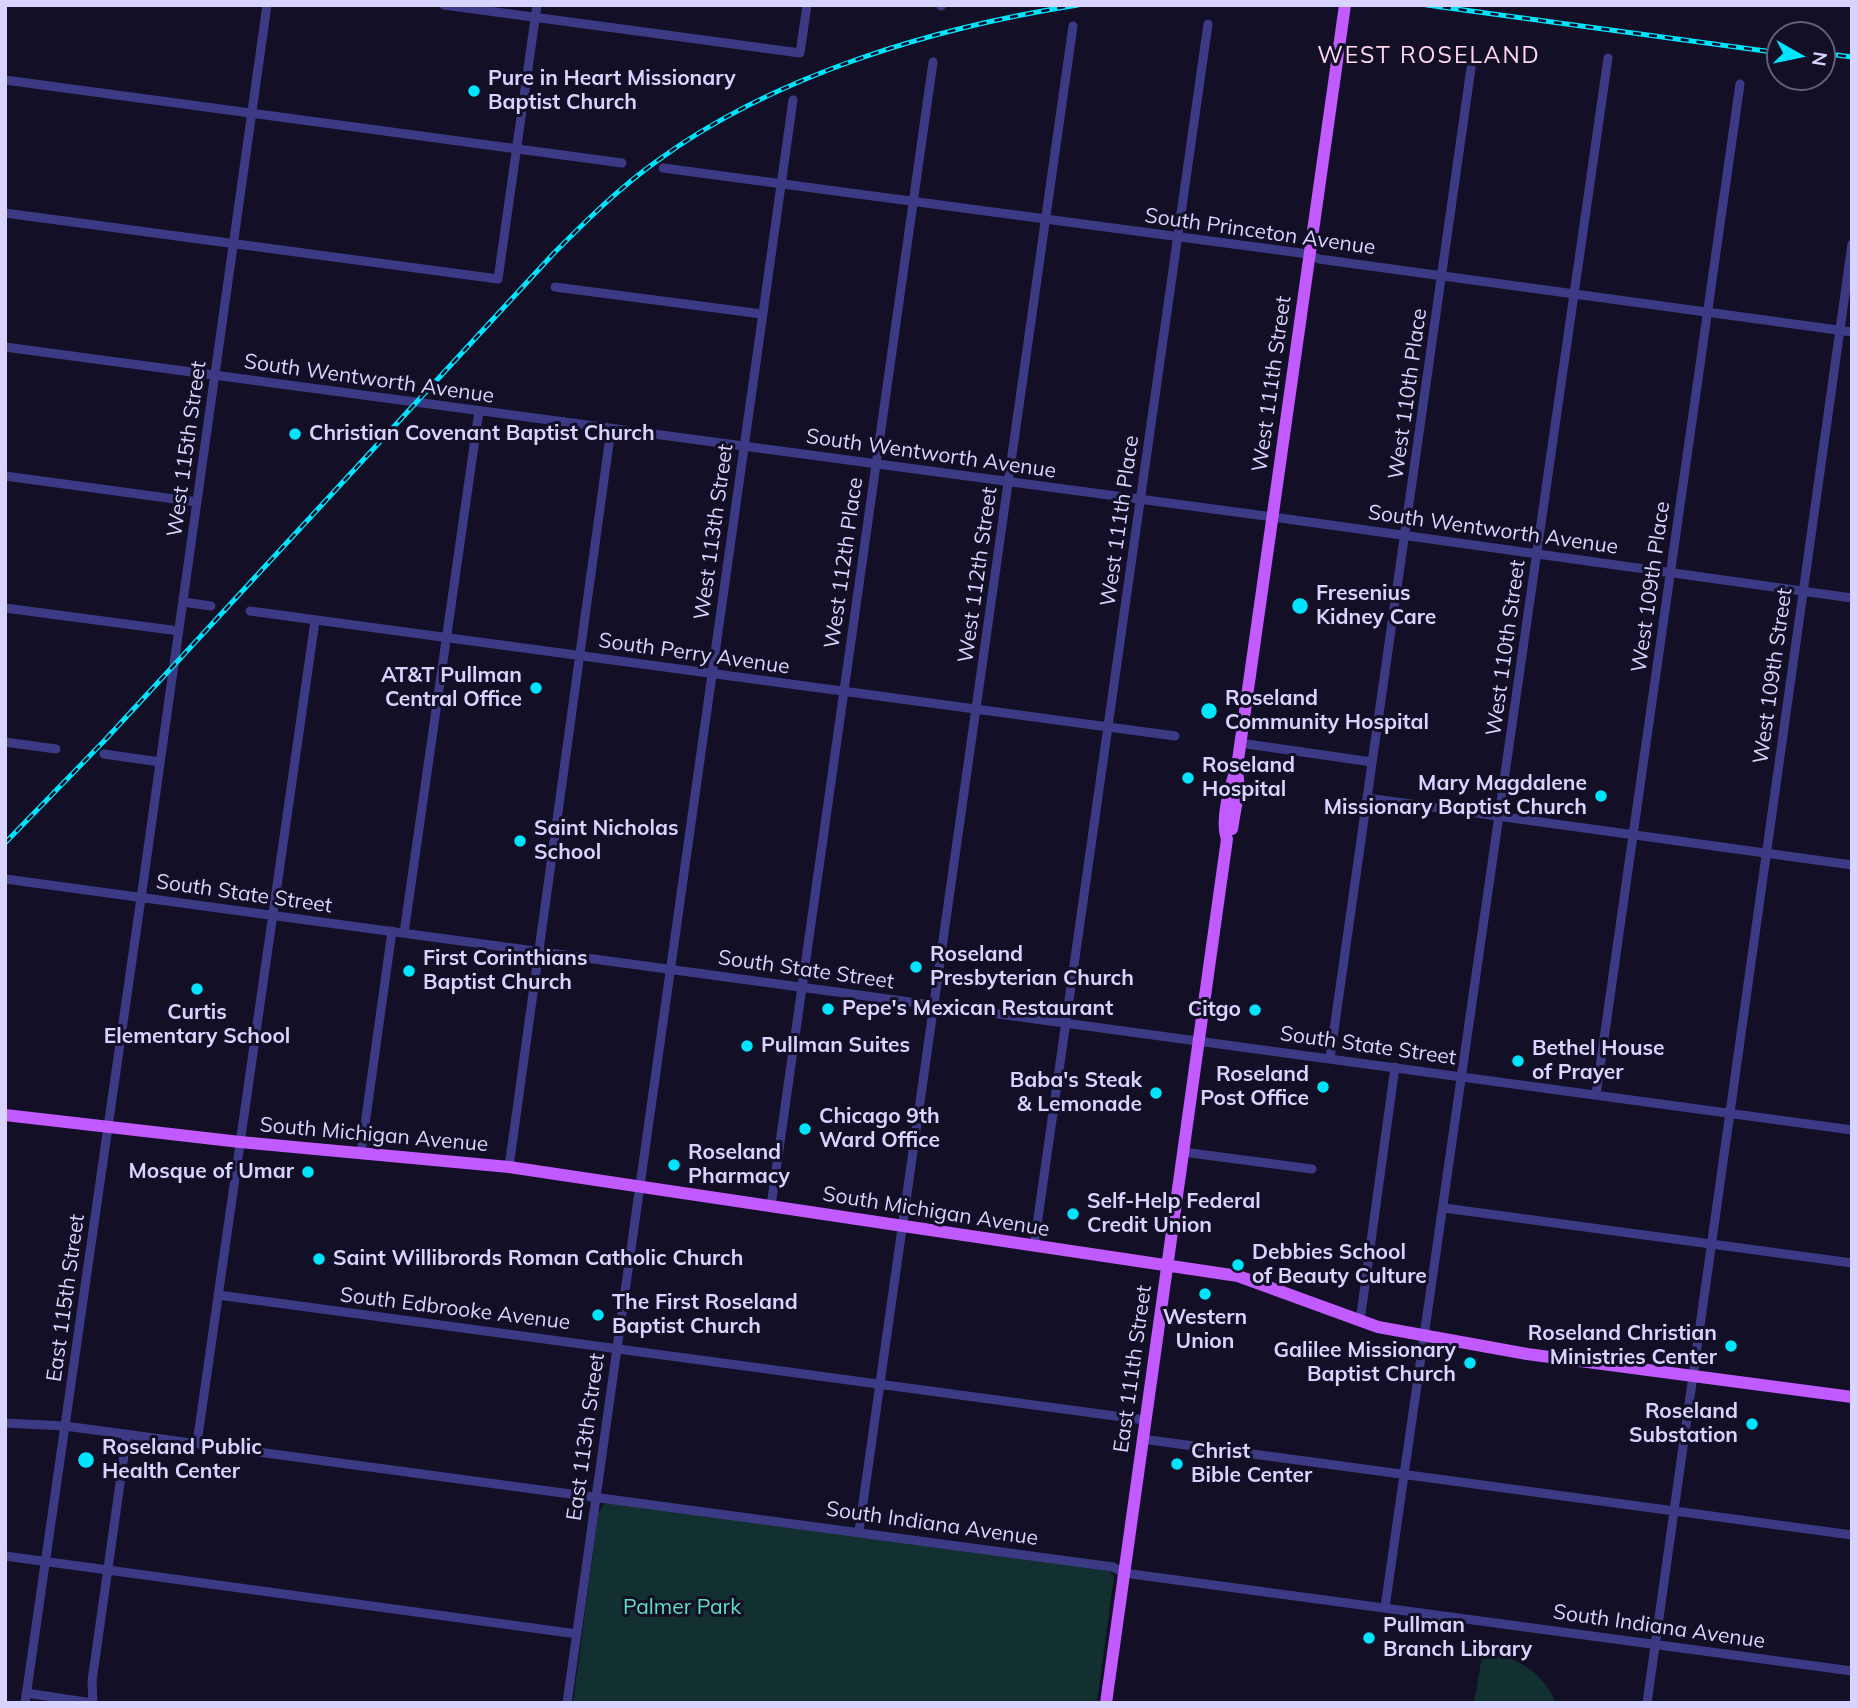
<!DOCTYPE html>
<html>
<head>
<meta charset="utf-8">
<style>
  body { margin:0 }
  #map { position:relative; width:1857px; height:1708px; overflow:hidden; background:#130f26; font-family:Mulish,sans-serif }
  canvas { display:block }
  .frame { position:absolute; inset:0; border:7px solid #d9d4ff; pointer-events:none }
  .north { position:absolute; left:1766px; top:21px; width:70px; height:70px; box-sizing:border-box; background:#130f26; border:2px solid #625e7d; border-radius:50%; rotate:99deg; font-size:19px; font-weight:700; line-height:28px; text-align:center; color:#d9d4ff }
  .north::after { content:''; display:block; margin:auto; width:24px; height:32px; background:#00e5ff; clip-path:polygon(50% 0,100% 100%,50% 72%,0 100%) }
</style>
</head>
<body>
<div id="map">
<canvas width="1857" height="1708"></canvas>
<div class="frame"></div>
<div class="north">N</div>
</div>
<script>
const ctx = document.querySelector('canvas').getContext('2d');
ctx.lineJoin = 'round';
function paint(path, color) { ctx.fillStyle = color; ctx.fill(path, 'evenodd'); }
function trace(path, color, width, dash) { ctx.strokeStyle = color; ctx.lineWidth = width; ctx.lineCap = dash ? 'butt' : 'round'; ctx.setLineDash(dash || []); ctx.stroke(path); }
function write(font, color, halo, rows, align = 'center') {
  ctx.font = font + ' Mulish,sans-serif'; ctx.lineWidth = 6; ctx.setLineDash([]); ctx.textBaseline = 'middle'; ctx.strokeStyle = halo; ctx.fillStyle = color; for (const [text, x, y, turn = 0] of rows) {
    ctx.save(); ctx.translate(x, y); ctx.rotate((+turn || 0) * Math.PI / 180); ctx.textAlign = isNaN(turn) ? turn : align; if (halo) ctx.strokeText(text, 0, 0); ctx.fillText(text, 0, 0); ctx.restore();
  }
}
paint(new Path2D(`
  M610,1502L1110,1571L1114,1576L1113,1584L1097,1703H573L598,1514L603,1505Z
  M1483,1650C1517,1658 1542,1670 1556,1703H1474Z`), '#12302f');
trace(new Path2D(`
  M444,5L800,53L807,5
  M941,6L942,5
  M5,80L622,163
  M663,168L1308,254L1319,259L1852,332
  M5,213L498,279L537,5
  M555,287L762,314
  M5,347L1273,517L1852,598
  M5,476L197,502
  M183,602L211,606
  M5,608L179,631
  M250,611L1175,736
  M5,742L56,749
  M1240,743L1372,762
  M104,754L160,762
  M1367,798L1852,865
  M5,879L1852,1130
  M404,933L479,411
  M1330,1058L1471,68
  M1596,1095L1740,84
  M1183,1152L1312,1169
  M361,1153L392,931
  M509,1167L611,429
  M771,1206L933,62
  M1444,1208L1852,1263
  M1034,1246L1208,24
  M218,1295L1145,1420
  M1360,1321L1395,1067
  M5,1423L65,1426L1113,1567L1124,1573L1852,1671
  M1142,1439L1852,1535
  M197,1443L315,621
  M859,1531L1073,26
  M5,1556L577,1634
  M1385,1607L1608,58
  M26,1693L92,1703
  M25,1703L143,884L267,5
  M93,1703L92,1681L127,1434
  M567,1703L793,100
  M1647,1703L1852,244`), '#3d3a85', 9);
trace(new Path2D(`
  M1232,829L1239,788L1237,771
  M5,1115L240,1142L509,1167L1238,1276L1378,1327L1527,1354L1852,1397
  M1106,1703L1227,839C1220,820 1230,786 1237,767L1345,5`), '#c25bff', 12);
const rail = new Path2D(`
  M1427,5L1780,53
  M1822,53L1852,57
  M5,843L105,740L554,253C587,220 619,188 657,161C774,75 936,27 1078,5`);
trace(rail, '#00e5ff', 5);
trace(rail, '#130f26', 2.5, [8]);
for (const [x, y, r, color] of [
  [474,91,7,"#00e5ff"],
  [295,434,7,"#00e5ff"],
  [1300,606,9,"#00e5ff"],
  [536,688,7,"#00e5ff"],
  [1209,711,9,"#00e5ff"],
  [1188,778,7,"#00e5ff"],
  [1601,796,7,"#00e5ff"],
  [520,841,7,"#00e5ff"],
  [916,967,7,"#00e5ff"],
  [409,971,7,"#00e5ff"],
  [197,989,7,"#00e5ff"],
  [828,1009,7,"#00e5ff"],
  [1255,1010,7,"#00e5ff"],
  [747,1046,7,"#00e5ff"],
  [1518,1061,7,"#00e5ff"],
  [1323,1087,7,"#00e5ff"],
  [1156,1093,7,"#00e5ff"],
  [805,1129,7,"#00e5ff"],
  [674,1165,7,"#00e5ff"],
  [308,1172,7,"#00e5ff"],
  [1073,1214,7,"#00e5ff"],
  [319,1259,7,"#00e5ff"],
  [1238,1265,7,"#00e5ff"],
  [1205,1294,7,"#00e5ff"],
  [598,1315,7,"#00e5ff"],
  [1731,1346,7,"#00e5ff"],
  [1470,1363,7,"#00e5ff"],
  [1752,1424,7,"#00e5ff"],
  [86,1460,9,"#00e5ff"],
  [1177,1464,7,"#00e5ff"],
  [1369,1638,7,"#00e5ff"]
]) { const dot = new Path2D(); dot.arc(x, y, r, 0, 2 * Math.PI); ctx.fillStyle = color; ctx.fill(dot); trace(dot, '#130f26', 2.5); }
write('bold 21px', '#d9d4ff', '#130f26', [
  ["Pure in Heart Missionary",488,79],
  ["Baptist Church",488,103],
  ["Christian Covenant Baptist Church",309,434],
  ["Fresenius",1316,594],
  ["Kidney Care",1316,618],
  ["AT&T Pullman",522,676,"right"],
  ["Central Office",522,700,"right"],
  ["Roseland",1225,699],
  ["Community Hospital",1225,723],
  ["Roseland",1202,766],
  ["Hospital",1202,790],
  ["Mary Magdalene",1587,784,"right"],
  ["Missionary Baptist Church",1587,808,"right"],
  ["Saint Nicholas",534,829],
  ["School",534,853],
  ["Roseland",930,955],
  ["Presbyterian Church",930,979],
  ["First Corinthians",423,959],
  ["Baptist Church",423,983],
  ["Pepe's Mexican Restaurant",842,1009],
  ["Citgo",1241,1010,"right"],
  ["Curtis",197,1013,"center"],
  ["Elementary School",197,1037,"center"],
  ["Pullman Suites",761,1046],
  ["Bethel House",1532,1049],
  ["of Prayer",1532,1073],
  ["Roseland",1309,1075,"right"],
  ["Post Office",1309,1099,"right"],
  ["Baba's Steak",1142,1081,"right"],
  ["& Lemonade",1142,1105,"right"],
  ["Chicago 9th",819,1117],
  ["Ward Office",819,1141],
  ["Roseland",688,1153],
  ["Pharmacy",688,1177],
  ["Mosque of Umar",294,1172,"right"],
  ["Self-Help Federal",1087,1202],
  ["Credit Union",1087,1226],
  ["Debbies School",1252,1253],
  ["of Beauty Culture",1252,1277],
  ["Saint Willibrords Roman Catholic Church",333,1259],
  ["The First Roseland",612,1303],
  ["Baptist Church",612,1327],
  ["Western",1205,1318,"center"],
  ["Union",1205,1342,"center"],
  ["Roseland Christian",1717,1334,"right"],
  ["Ministries Center",1717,1358,"right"],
  ["Galilee Missionary",1456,1351,"right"],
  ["Baptist Church",1456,1375,"right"],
  ["Roseland",1738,1412,"right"],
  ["Substation",1738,1436,"right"],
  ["Roseland Public",102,1448],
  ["Health Center",102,1472],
  ["Christ",1191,1452],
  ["Bible Center",1191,1476],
  ["Pullman",1383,1626],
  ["Branch Library",1383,1650]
], 'left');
write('21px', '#d9d4ff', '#130f26', [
  ["South Princeton Avenue",1260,232,8],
  ["South Wentworth Avenue",369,379,8],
  ["West 111th Street",1272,384,-82],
  ["West 110th Place",1408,394,-82],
  ["West 115th Street",187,449,-82],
  ["South Wentworth Avenue",931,454,8],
  ["West 111th Place",1120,521,-82],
  ["South Wentworth Avenue",1493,530,8],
  ["West 113th Street",714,532,-82],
  ["West 112th Place",844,563,-82],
  ["West 112th Street",978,575,-82],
  ["West 109th Place",1651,587,-82],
  ["West 110th Street",1506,648,-82],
  ["South Perry Avenue",694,654,8],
  ["West 109th Street",1773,676,-82],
  ["South State Street",244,894,8],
  ["South State Street",806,970,8],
  ["South State Street",1368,1046,8],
  ["South Michigan Avenue",374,1135,5],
  ["South Michigan Avenue",936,1212,9],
  ["East 115th Street",66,1298,-82],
  ["South Edbrooke Avenue",455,1309,7],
  ["East 111th Street",1133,1369,-82],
  ["East 113th Street",586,1437,-82],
  ["South Indiana Avenue",932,1524,8],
  ["South Indiana Avenue",1659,1627,8]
]);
write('21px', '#5fe0c0', '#130f26', [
  ["Palmer Park",682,1608]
]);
ctx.letterSpacing = '2px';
write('23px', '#ffd6f0', '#130f26', [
  ["WEST ROSELAND",1429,56]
]);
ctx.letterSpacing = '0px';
</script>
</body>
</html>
